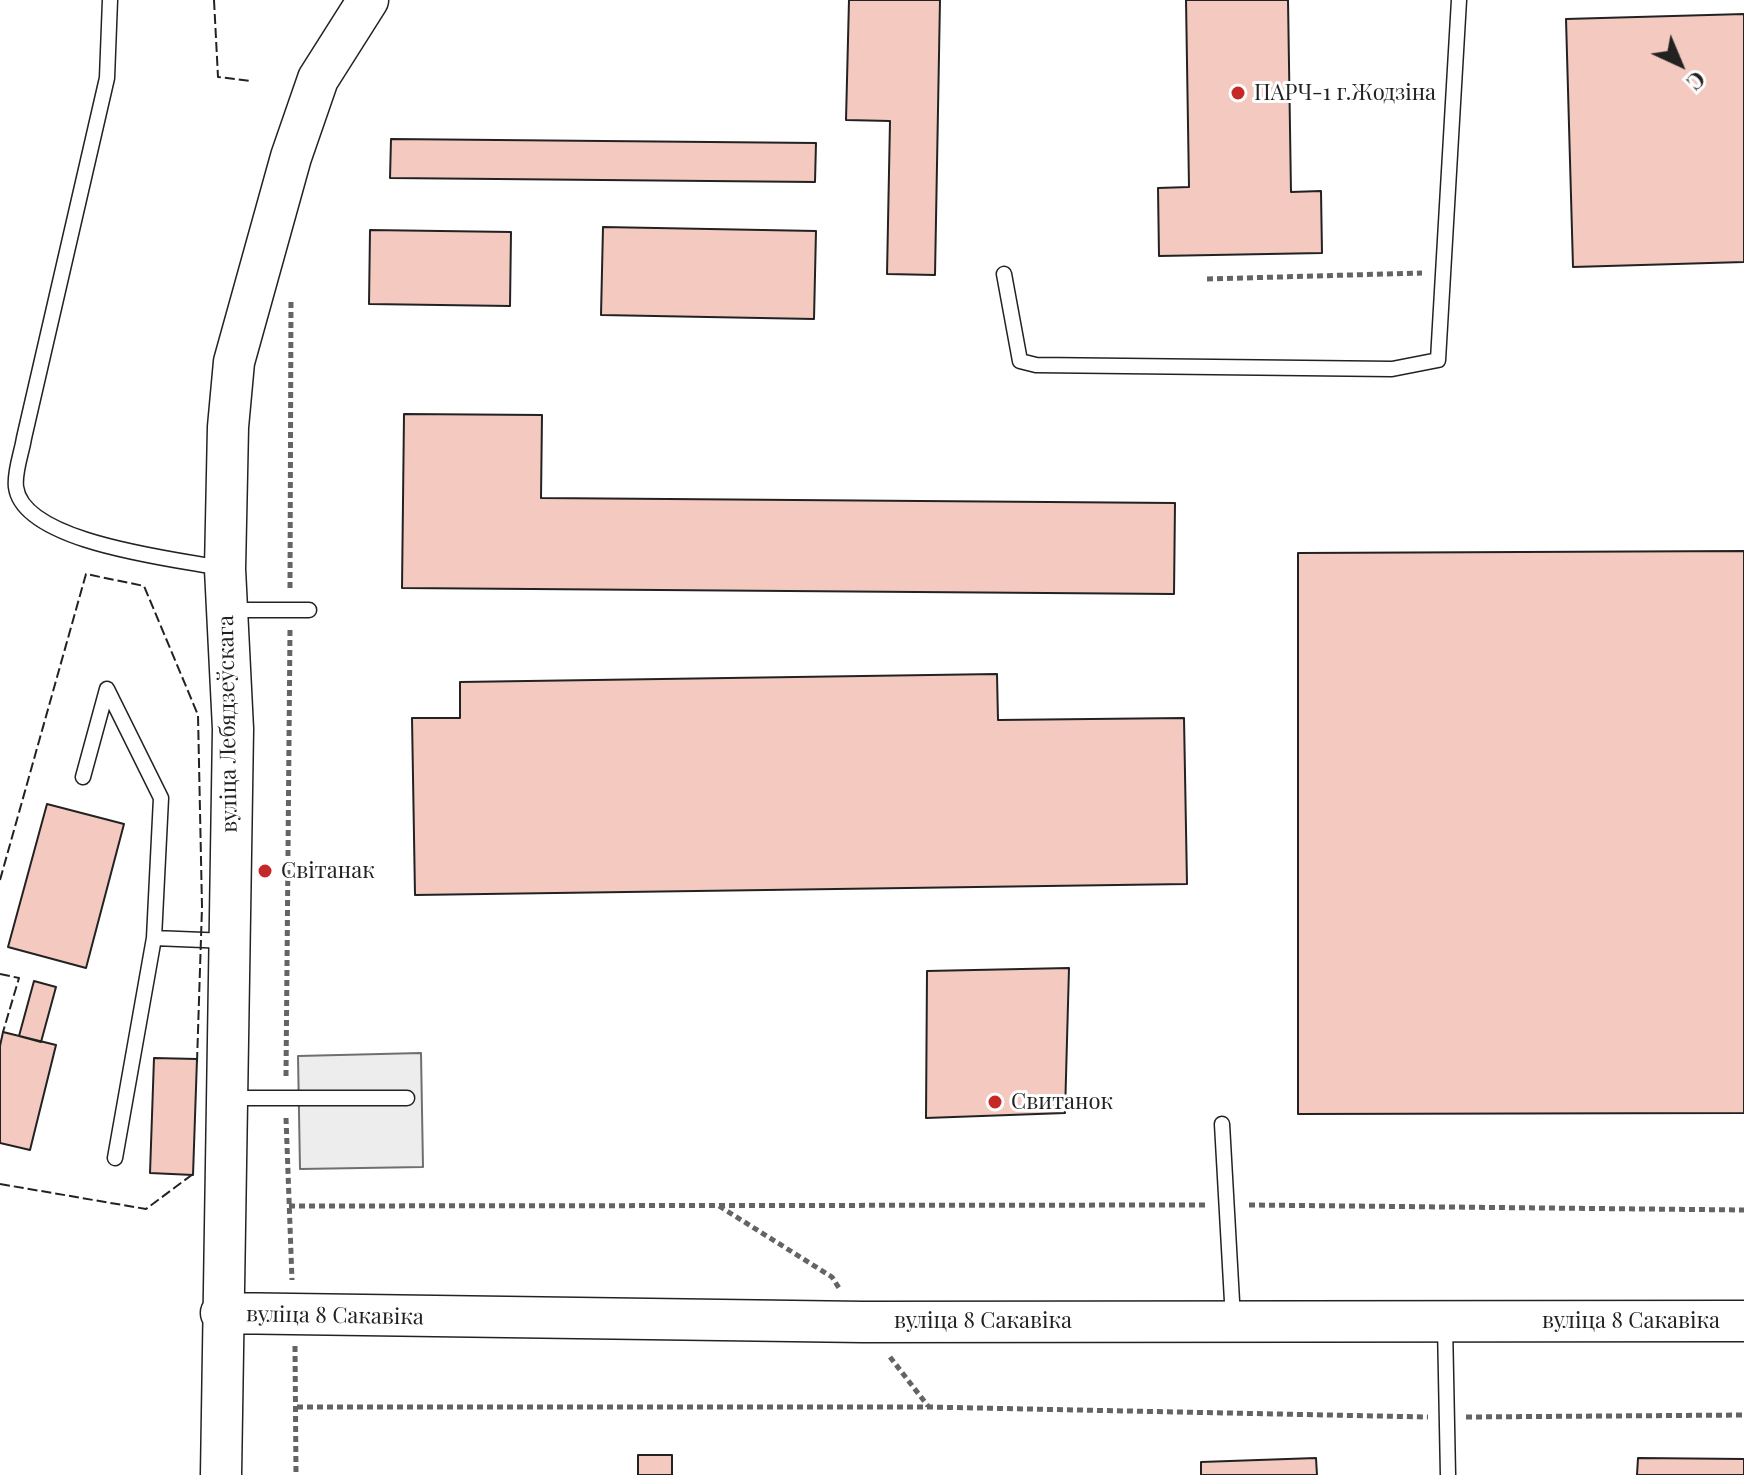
<!DOCTYPE html>
<html>
<head>
<meta charset="utf-8">
<style>
  body { margin:0 }
  #map { position:relative; width:1744px; height:1475px; overflow:hidden; background:#fff; font-family:"Playfair Display",serif }
  canvas { display:block }
  .north { position:absolute; left:1640px; top:24px; width:80px; height:80px; -webkit-text-stroke:6px #fff; paint-order:stroke; rotate:136deg; font-size:22px; font-weight:700; line-height:32px; text-align:center; color:#222 }
  .north::after { content:''; display:block; margin:auto; width:28px; height:36px; background:#222; clip-path:polygon(50% 0,100% 100%,50% 72%,0 100%) }
</style>
</head>
<body>
<div id="map">
<canvas width="1744" height="1475"></canvas>
<div class="north">С</div>
</div>
<script>
const ctx = document.querySelector('canvas').getContext('2d');
ctx.lineJoin = 'round';
function paint(path, color) { ctx.fillStyle = color; ctx.fill(path, 'evenodd'); }
function trace(path, color, width, dash) { ctx.strokeStyle = color; ctx.lineWidth = width; ctx.lineCap = dash ? 'butt' : 'round'; ctx.setLineDash(dash || []); ctx.stroke(path); }
function write(font, color, halo, rows, align = 'center') {
  ctx.font = font + ' "Playfair Display",serif'; ctx.lineWidth = 6; ctx.setLineDash([]); ctx.textBaseline = 'middle'; ctx.strokeStyle = halo; ctx.fillStyle = color; for (const [text, x, y, turn = 0] of rows) {
    ctx.save(); ctx.translate(x, y); ctx.rotate((+turn || 0) * Math.PI / 180); ctx.textAlign = isNaN(turn) ? turn : align; if (halo) ctx.strokeText(text, 0, 0); ctx.fillText(text, 0, 0); ctx.restore();
  }
}
const parking = new Path2D(`
  M421,1053L423,1167L300,1169L298,1056Z`);
paint(parking, '#ededed');
trace(parking, '#6f6f6f', 2);
const building = new Path2D(`
  M849,0H940L935,275L887,274L890,121L846,120Z
  M1186,0H1288L1291,192L1321,191L1322,253L1159,256L1158,188L1189,187Z
  M1744,14V262L1573,267L1566,19Z
  M391,139L816,143L815,182L390,178Z
  M603,227L816,231L814,319L601,315Z
  M370,230L511,232L510,306L369,304Z
  M404,414L542,415L541,498L1175,503L1174,594L402,588Z
  M1744,551V1113L1298,1114V553Z
  M997,674L998,720L1184,718L1187,884L415,895L412,718H460V682Z
  M47,804L124,824L86,968L8,947Z
  M1069,968L1065,1113L926,1118L927,971Z
  M34,981L56,987L41,1042L19,1036Z
  M3,1032L56,1045L30,1150L0,1143V1046Z
  M154,1058L197,1059L193,1175L150,1173Z
  M638,1455H672V1475H638Z
  M1316,1458L1317,1475H1201V1462Z
  M1638,1458L1744,1459V1475H1637Z`);
paint(building, '#f3c9c0');
trace(building, '#222', 2);
const service = new Path2D(`
  M110,0L107,78L24,438C22,452 14,472 16,487C23,543 175,559 221,568
  M1004,274L1020,361L1036,365L1392,369L1438,360L1459,0
  M231,610H309
  M83,777L107,689L161,798L154,938
  M229,1098H407
  M1222,1124L1233,1319
  M115,1158L154,938L228,941
  M1445,1325L1448,1475`);
const secondary = new Path2D(`
  M221,1313L863,1322L1744,1321
  M221,1475L233,729L225,569L228,427L234,362L291,157L318,79L368,0`);
trace(service, '#222', 17);
trace(secondary, '#222', 43);
trace(new Path2D(`
  M1207,279L1422,273
  M290,588L291,298
  M286,1076L290,630
  M286,1118L292,1280
  M1249,1205L1744,1210
  M289,1206L1207,1205
  M719,1206L832,1277L839,1288
  M295,1346L296,1475
  M890,1357L928,1406
  M297,1407H928L1428,1417
  M1466,1417L1744,1415`), '#646464', 5, [6, 4]);
trace(service, '#fff', 14);
trace(secondary, '#fff', 40);
trace(new Path2D(`
  M214,0L218,77L250,81
  M0,880L86,574L144,586L198,715L202,907L197,1062
  M0,974L19,978L3,1032
  M0,1184L146,1209L193,1174`), '#222', 2, [10, 4]);
for (const [x, y, r, color] of [
  [1238,93,8,"#c62828"],
  [265,871,8,"#c62828"],
  [995,1102,8,"#c62828"]
]) { const dot = new Path2D(); dot.arc(x, y, r, 0, 2 * Math.PI); ctx.fillStyle = color; ctx.fill(dot); trace(dot, '#fff', 3); }
write('22px', '#222', '#fff', [
  ["ПАРЧ-1 г.Жодзіна",1254,93],
  ["Світанак",281,871],
  ["Свитанок",1011,1102]
], 'left');
write('22px', '#222', '#fff', [
  ["вуліца Лебядзеўскага",228,724,-91],
  ["вуліца 8 Сакавіка",335,1316,1],
  ["вуліца 8 Сакавіка",983,1321],
  ["вуліца 8 Сакавіка",1631,1321]
]);
</script>
</body>
</html>
